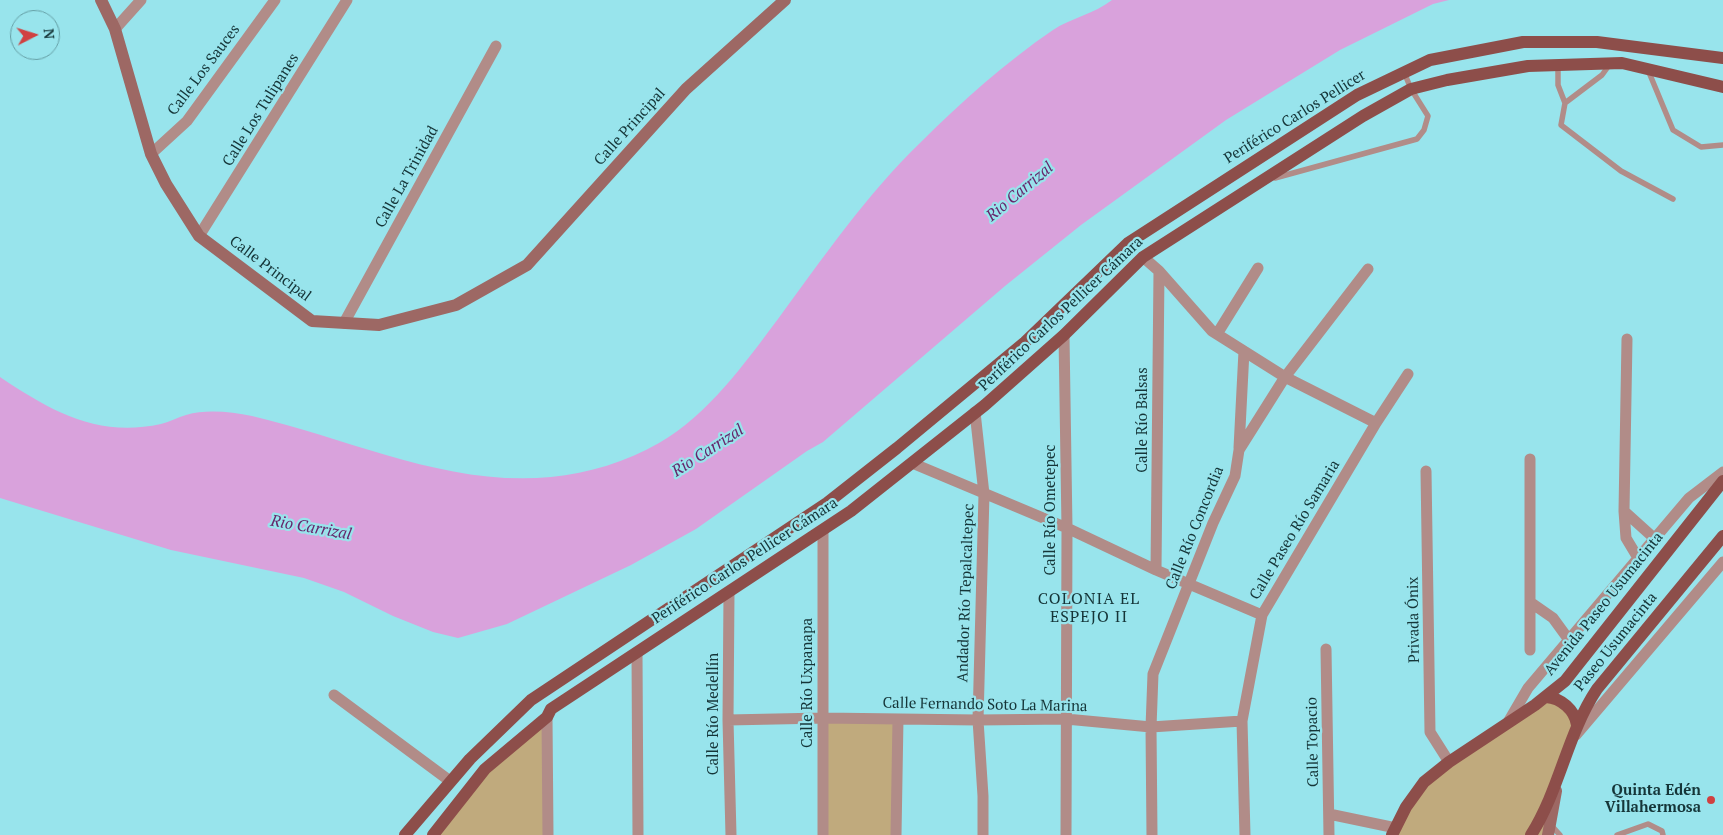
<!DOCTYPE html>
<html>
<head>
<meta charset="utf-8">
<style>
  body { margin:0 }
  #map { position:relative; width:1723px; height:835px; overflow:hidden; background:#98e4ec; font-family:"PT Serif",serif }
  canvas { display:block }
  .north { position:absolute; left:10px; top:10px; width:50px; height:50px; box-sizing:border-box; background:#98e4ec; border:1px solid #649ea4; border-radius:50%; rotate:85deg; font-size:14px; font-weight:700; line-height:20px; text-align:center; color:#153538 }
  .north::after { content:''; display:block; margin:auto; width:18px; height:22px; background:#d04141; clip-path:polygon(50% 0,100% 100%,50% 72%,0 100%) }
</style>
</head>
<body>
<div id="map">
<canvas width="1723" height="835"></canvas>
<div class="north">N</div>
</div>
<script>
const ctx = document.querySelector('canvas').getContext('2d');
ctx.lineJoin = 'round';
function paint(path, color) { ctx.fillStyle = color; ctx.fill(path, 'evenodd'); }
function trace(path, color, width, dash) { ctx.strokeStyle = color; ctx.lineWidth = width; ctx.lineCap = dash ? 'butt' : 'round'; ctx.setLineDash(dash || []); ctx.stroke(path); }
function write(font, color, halo, rows, align = 'center') {
  ctx.font = font + ' "PT Serif",serif'; ctx.lineWidth = 4.5; ctx.setLineDash([]); ctx.textBaseline = 'middle'; ctx.strokeStyle = halo; ctx.fillStyle = color; for (const [text, x, y, turn = 0] of rows) {
    ctx.save(); ctx.translate(x, y); ctx.rotate((+turn || 0) * Math.PI / 180); ctx.textAlign = isNaN(turn) ? turn : align; if (halo) ctx.strokeText(text, 0, 0); ctx.fillText(text, 0, 0); ctx.restore();
  }
}
paint(new Path2D(`
  M1546,697L1574,714L1548,835H1392L1413,795Z
  M547,717L548,835H433L485,769Z
  M823,718L898,719L897,835H823Z`), '#c0aa7d');
paint(new Path2D(`
  M1112,0H1449L1433,4L1340,50L1226,120L1081,225L1005,286L823,442L807,451L696,529L631,565L507,624L458,638L433,632L393,616L344,592L304,578L171,550L0,498V377C51,411 97,438 161,424C170,422 178,417 186,415C207,409 231,412 252,416C351,439 447,487 551,477C589,473 626,462 659,443C708,415 745,363 778,319C823,258 866,195 921,142C961,102 1006,62 1053,30C1071,18 1094,14 1112,0Z`), '#d9a2dc');
trace(new Path2D(`
  M1558,65V85L1565,103L1602,75L1610,64
  M1648,70L1673,130L1701,147L1723,145
  M1565,103L1561,125L1621,171L1673,199
  M1275,178L1417,139L1424,130L1428,116L1411,89L1404,72
  M1551,825L1560,835
  M1617,835L1648,824L1662,831L1663,835`), '#b18c88', 5.5);
trace(new Path2D(`
  M115,29L141,0
  M151,154L187,121L275,0
  M199,236L347,0
  M1143,257L1159,271L1212,331L1285,377L1376,423
  M344,323L496,46
  M1217,334L1258,268
  M1064,335L1067,528L1066,835
  M1627,339L1624,511L1626,538L1638,558
  M975,412L984,494L978,720L983,796V835
  M1239,448L1244,351
  M912,463L1067,528L1156,570L1262,615
  M1426,471L1430,732L1449,762
  M1624,511L1655,539
  M823,530V835
  M1156,570L1159,271
  M729,593L728,720L731,835
  M1530,602L1553,618L1569,640
  M1326,649L1329,835
  M1530,650V459
  M637,652L638,835
  M334,695L450,781
  M547,717L548,835
  M728,720L823,718L978,720L1066,719L1151,727L1242,721
  M1507,724L1528,688L1689,498L1723,472
  M1576,735L1723,562
  M1329,814L1396,828
  M896,835L898,719
  M1152,835L1151,727L1153,674L1213,523L1235,476L1239,450L1285,377L1368,269
  M1245,835L1242,721L1262,615L1376,423L1408,374`), '#b18c88', 11);
trace(new Path2D(`
  M101,0L115,29L151,154L166,184L199,236L312,321L379,325L456,305L527,265L686,89L785,0
  M1548,835L1556,791`), '#9d6864', 12);
trace(new Path2D(`
  M1546,697C1561,698 1575,710 1577,725
  M405,835L470,759L531,700L827,503L897,448L1025,342L1128,243L1357,95L1430,60L1523,42H1597L1723,58
  M433,835L485,769L547,717L551,709L851,511L985,405L1064,335L1143,257L1363,116L1411,89L1447,80L1528,66L1622,63L1723,87
  M1392,835L1406,807L1424,782L1449,762L1535,705L1565,681L1723,481
  M1531,835C1560,789 1567,734 1597,689L1723,536`), '#8d4e4a', 12);
for (const [x, y, r, color] of [
  [1711,800,5,"#d04141"]
]) { const dot = new Path2D(); dot.arc(x, y, r, 0, 2 * Math.PI); ctx.fillStyle = color; ctx.fill(dot); trace(dot, '#98e4ec', 2); }
write('15px', '#153538', '#98e4ec', [
  ["Calle Los Sauces",204,70,-53],
  ["Calle Los Tulipanes",261,110,-58],
  ["Periférico Carlos Pellicer",1295,117,-32],
  ["Calle Principal",630,127,-48],
  ["Calle La Trinidad",407,177,-61],
  ["Calle Principal",270,269,37],
  ["Periférico Carlos Pellicer Cámara",1061,314,-43],
  ["Calle Río Balsas",1143,420,-90],
  ["Calle Río Ometepec",1051,510,-90],
  ["Calle Río Concordia",1195,528,-68],
  ["Calle Paseo Río Samaria",1295,530,-59],
  ["Periférico Carlos Pellicer Cámara",745,561,-33],
  ["Andador Río Tepalcaltepec",966,593,-88],
  ["Avenida Paseo Usumacinta",1604,604,-51],
  ["Privada Ónix",1414,620,-91],
  ["Paseo Usumacinta",1616,642,-51],
  ["Calle Río Uxpanapa",808,683,-90],
  ["Calle Fernando Soto La Marina",985,705,1],
  ["Calle Río Medellín",714,714,-90],
  ["Calle Topacio",1313,742,-91]
]);
write('bold 15px', '#153538', '#98e4ec', [
  ["Quinta Edén",1701,791],
  ["Villahermosa",1701,808]
], 'right');
write('italic 16px', '#66266b', '#98e4ec', [
  ["Rio Carrizal",1020,192,-40],
  ["Rio Carrizal",708,451,-33],
  ["Rio Carrizal",311,528,10]
]);
ctx.letterSpacing = '1px';
write('16px', '#153538', '#98e4ec', [
  ["COLONIA EL",1089,599],
  ["ESPEJO II",1089,617]
]);
ctx.letterSpacing = '0px';
</script>
</body>
</html>
